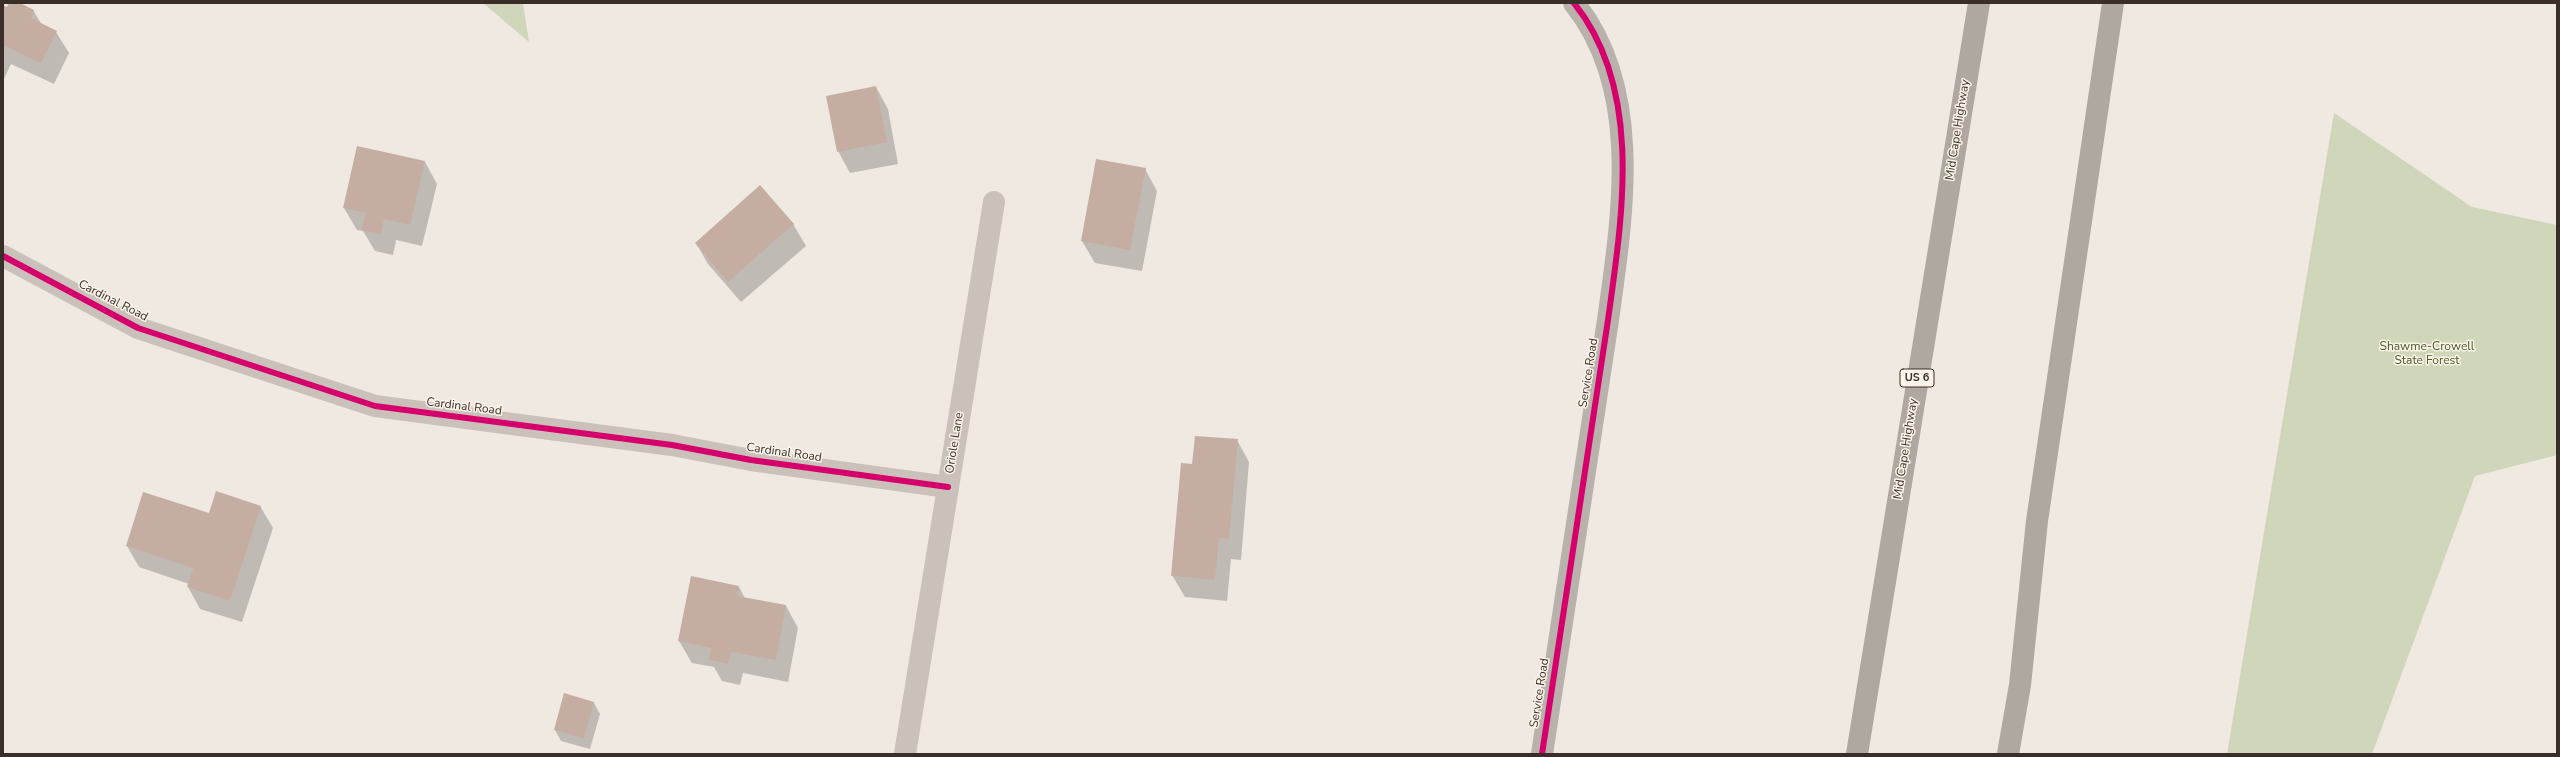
<!DOCTYPE html>
<html>
<head>
<meta charset="utf-8">
<style>
  body { margin:0 }
  #map { position:relative; width:2560px; height:757px; overflow:hidden; background:#efe9e2; font-family:"Nunito Sans",sans-serif }
  canvas { display:block }
  .frame { position:absolute; inset:0; border:4px solid #3a2e28; pointer-events:none }
</style>
</head>
<body>
<div id="map">
<canvas width="2560" height="757"></canvas>
<div class="frame"></div>
</div>
<script>
const ctx = document.querySelector('canvas').getContext('2d');
ctx.lineJoin = 'round';
function paint(path, color) { ctx.fillStyle = color; ctx.fill(path, 'evenodd'); }
function trace(path, color, width, dash) { ctx.strokeStyle = color; ctx.lineWidth = width; ctx.lineCap = dash ? 'butt' : 'round'; ctx.setLineDash(dash || []); ctx.stroke(path); }
function write(font, color, halo, rows, align = 'center') {
  ctx.font = font + ' "Nunito Sans",sans-serif'; ctx.lineWidth = 3; ctx.setLineDash([]); ctx.textBaseline = 'middle'; ctx.strokeStyle = halo; ctx.fillStyle = color; for (const [text, x, y, turn = 0] of rows) {
    ctx.save(); ctx.translate(x, y); ctx.rotate((+turn || 0) * Math.PI / 180); ctx.textAlign = isNaN(turn) ? turn : align; if (halo) ctx.strokeText(text, 0, 0); ctx.fillText(text, 0, 0); ctx.restore();
  }
}
paint(new Path2D(`
  M483,3H523L529,42Z
  M2334,113L2472,207L2557,225V455L2475,476L2372,754H2227Z`), '#d0d6ba');
paint(new Path2D(`
  M10,3H18L33,10L42,25L56,32L69,53L54,84L11,64L3,81V6L7,8Z
  M876,87L888,109L898,164L850,173L838,151Z
  M425,162L437,184L422,246L396,240L393,255L375,251L363,231L357,230L344,208Z
  M1145,169L1157,191L1142,271L1095,263L1082,241Z
  M793,224L806,246L741,302L708,264L696,243Z
  M1237,440L1249,462L1241,560L1231,559L1227,601L1185,597L1172,575L1192,465Z
  M260,506L273,528L242,622L200,609L188,587L189,584L139,567L127,546L210,514Z
  M739,587L745,598L786,606L798,628L788,682L743,673L740,685L722,681L714,667L692,663L679,641Z
  M594,703L600,714L590,749L561,741L555,730Z`), '#0003');
paint(new Path2D(`
  M9,3H20L34,10L31,18L57,31L41,63L3,45V5L7,7Z
  M876,86L887,142L837,152L826,96Z
  M357,146L425,161L410,225L384,219L381,234L361,230L366,213L343,208Z
  M1096,159L1146,168L1130,250L1081,241Z
  M760,185L794,224L728,282L695,243Z
  M1195,436L1238,439L1229,539L1219,538L1215,580L1171,576L1181,463L1192,464Z
  M216,491L261,506L230,601L187,587L193,568L126,546L143,492L209,513Z
  M691,576L739,586L737,596L786,605L776,660L731,652L728,664L709,660L711,648L678,641Z
  M564,693L594,702L584,738L554,730Z`), '#c5ada2');
trace(new Path2D(`
  M3,256L138,328L375,406L672,445L751,460L948,487
  M905,754L994,202`), '#c9c1ba', 22);
trace(new Path2D(`
  M1542,754L1608,320C1622,218 1644,90 1574,3`), '#b9b1ab', 22);
trace(new Path2D(`
  M1857,754L1979,3
  M2008,754L2020,685L2037,521L2113,3`), '#aea8a1', 22);
trace(new Path2D(`
  M3,256L138,328L375,406L672,445L751,460L948,487
  M1542,754L1608,320C1622,218 1644,90 1574,3`), '#d6006c', 6);
for (const [x, y, w] of [
  [1917,378,34]
]) { const box = new Path2D(); box.roundRect(x - w / 2, y - 9, w, 18, 3); ctx.fillStyle = '#fcf4e9'; ctx.fill(box); trace(box, '#3a2e28', 1); }
write('bold 11px', '#3a2e28', null, [
  ["US 6",1917,378]
]);
write('12px', '#3a2e28', '#fcf4e9', [
  ["Mid Cape Highway",1958,130,-81],
  ["Cardinal Road",113,301,27],
  ["Service Road",1589,373,-81],
  ["Cardinal Road",464,407,7],
  ["Oriole Lane",955,443,-81],
  ["Mid Cape Highway",1906,449,-81],
  ["Cardinal Road",784,453,8],
  ["Service Road",1540,693,-81]
]);
write('12px', '#475b29', '#fcf4e9', [
  ["Shawme-Crowell",2427,347],
  ["State Forest",2427,361]
]);
</script>
</body>
</html>
